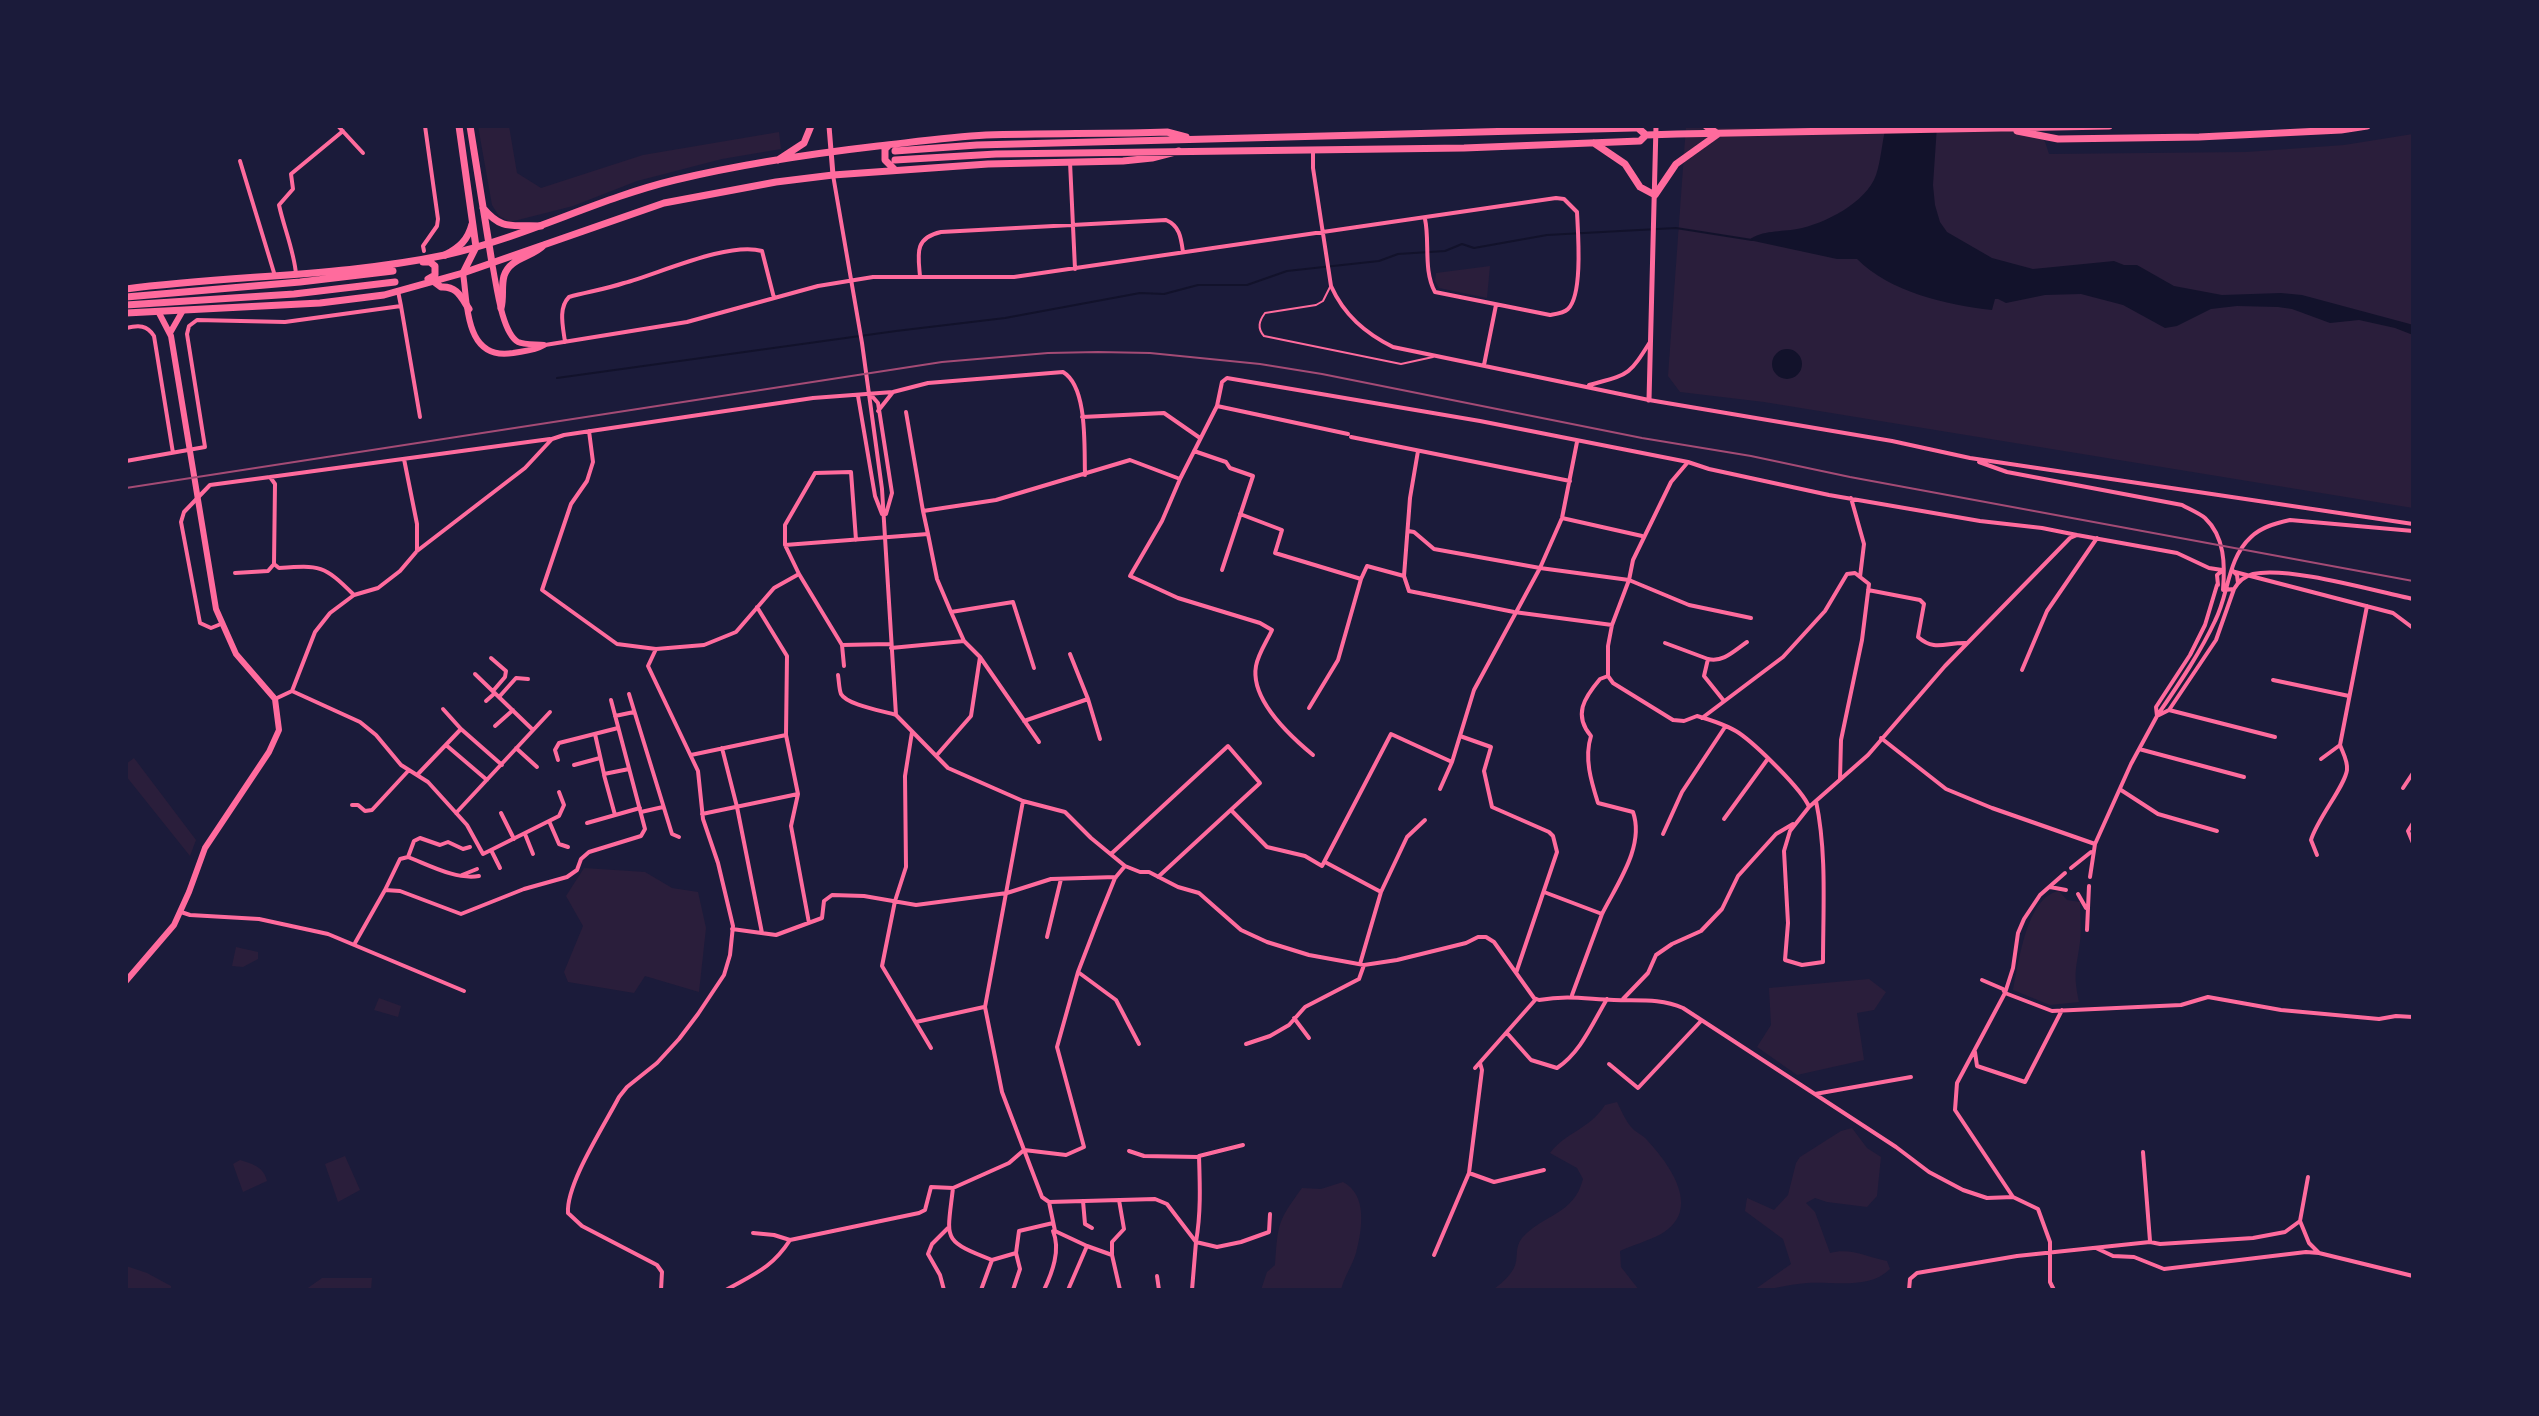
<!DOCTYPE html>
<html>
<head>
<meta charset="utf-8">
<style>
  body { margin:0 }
  #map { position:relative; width:2539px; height:1416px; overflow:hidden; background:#1b1b3a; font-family:"PT Sans Narrow",sans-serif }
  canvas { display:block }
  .frame { position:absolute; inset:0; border:128px solid #1b1b3a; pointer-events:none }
</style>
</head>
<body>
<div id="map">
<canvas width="2539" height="1416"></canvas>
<div class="frame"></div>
</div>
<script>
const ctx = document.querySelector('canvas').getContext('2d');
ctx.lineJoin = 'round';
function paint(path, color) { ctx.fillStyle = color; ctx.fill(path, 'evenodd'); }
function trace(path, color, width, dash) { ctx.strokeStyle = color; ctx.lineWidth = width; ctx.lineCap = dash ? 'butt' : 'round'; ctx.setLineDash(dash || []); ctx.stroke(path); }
paint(new Path2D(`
  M478,126H509L517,173L541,188L643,155L779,132L781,149L722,159L637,181L573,206L510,222L499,216L492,205Z
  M1686,126H2040L2049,154L2246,152L2344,145L2413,134V508L1764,402L1680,392L1668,376Z
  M1490,266L1487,298L1439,288L1435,281L1436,273Z
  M134,758L196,840L190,856L126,776V764Z
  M584,868L645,872L672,888L698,892L706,928L699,992L645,976L634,993L568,982L564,972L583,926L566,896Z
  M2059,891L2067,900L2080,902C2080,915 2082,930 2080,942C2076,971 2073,972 2079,1002L2050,1005L2013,990C2019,963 2026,897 2059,891Z
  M236,947L258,952V959L243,967L232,966Z
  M1869,979L1886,992L1874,1010L1857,1013L1864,1060L1797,1075L1757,1047L1771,1025L1769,988Z
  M379,998L401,1006L398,1017L374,1010Z
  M1617,1102C1621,1110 1626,1122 1633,1129C1637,1133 1643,1135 1647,1140C1670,1165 1703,1210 1661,1234C1648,1241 1633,1245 1620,1251L1621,1267L1639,1290H1492C1499,1286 1510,1276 1514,1268C1519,1258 1514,1248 1522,1238C1543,1214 1574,1215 1583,1179L1577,1168L1550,1153C1567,1131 1589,1130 1605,1105Z
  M1852,1128L1867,1148L1881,1157L1877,1196L1867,1207L1827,1202L1815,1198L1806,1203L1815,1212L1830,1253C1849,1247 1868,1257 1887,1261L1890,1269C1867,1292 1826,1279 1798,1284C1781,1286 1771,1290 1754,1290L1791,1264L1783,1239L1745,1211L1747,1198L1774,1210L1788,1195L1796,1163L1800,1157L1841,1131Z
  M345,1156L360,1190L338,1202L325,1164Z
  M240,1160C253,1164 264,1167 267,1181L243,1192L233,1164Z
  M1343,1182C1368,1195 1362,1230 1356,1253C1352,1266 1344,1277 1341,1290H1261L1267,1272L1275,1265C1278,1224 1277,1222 1302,1188L1321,1189Z
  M126,1266L147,1273L171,1286V1290H126Z
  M322,1278H372L371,1290H305Z`), '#2a1e3b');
paint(new Path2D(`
  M1886,126H1937L1933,185L1935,205L1940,222L1947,232L1992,258L2033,269L2114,261L2124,265H2137L2174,286L2222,295L2281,293L2302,295L2410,324L2413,325V335L2395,328L2359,320L2330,323L2292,309L2278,307L2237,306L2211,309L2177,326L2165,328L2123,305L2081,294L2045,295L2006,303L1998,299H1995L1992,310C1946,305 1890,292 1857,259H1837L1749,240C1762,230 1781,232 1797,229C1824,224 1866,203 1876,175C1881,161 1882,141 1886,126Z
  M1772 364a15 15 0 1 1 30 0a15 15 0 1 1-30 0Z`), '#12122b');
trace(new Path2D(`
  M557,378L896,331L1005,318L1140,293L1164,294L1198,285H1247L1287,271L1379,261L1398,254L1445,251L1462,244L1474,248L1547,235L1676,228L1752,240`), '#12122b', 2);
trace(new Path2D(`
  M1330,287L1323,301L1316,305L1265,313C1259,321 1257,328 1264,336L1401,364L1433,357`), '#ff6b9d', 2);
trace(new Path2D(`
  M338,126L363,153
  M1313,151V168L1331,286C1344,315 1365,333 1393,347L1649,400L1892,441L1970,458L2413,524
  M240,161L275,276
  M1070,162L1075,269
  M833,175L862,343L882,489L896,715L948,768L1023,801L1065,812L1091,838L1125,866L1140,872H1149L1178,887L1199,893L1241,930L1267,942L1309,955L1364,965L1397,960L1466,943L1478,937H1486L1494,942L1534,998L1539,1000C1568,995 1586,999 1614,1000C1638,1001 1660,998 1683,1008L1896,1147L1929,1172L1963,1190L1987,1198L2013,1197L2038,1209L2050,1242V1282L2054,1290
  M424,251L423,246L437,226L438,219L425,126
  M296,274C294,251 284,228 279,205L293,189L291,174L343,131
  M920,276C918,254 914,238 941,232L1166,220C1180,226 1181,238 1183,252
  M401,306L420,417
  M126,328C139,325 147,325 154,336L173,453
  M565,342C563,327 558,308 569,297C587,292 606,289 624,283C658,274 729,241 762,251L774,298
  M545,345L687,322L818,286L873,277H1014L1556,198L1564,199L1577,212C1578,233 1583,295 1568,309C1564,313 1556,314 1550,315L1435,292C1423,270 1430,242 1425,219
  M1484,365L1496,305
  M1589,385C1629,374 1628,377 1650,342
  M893,392L928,383L1063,372C1088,387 1084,447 1085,475
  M871,395L878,403L892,493L886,514
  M858,396L875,496L882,514
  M1217,406L1348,434
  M906,412L923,511
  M1082,417L1164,413L1200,438
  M589,431L593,462L587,481L571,504L542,590L617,644L656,649L704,645L736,632L774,588L799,574
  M1351,437L1570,481
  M1194,451L1226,462L1230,468L1253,476L1222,570
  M404,459L417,524V551
  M126,461L205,447L187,334L189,326L197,320L285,322L401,306L398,291
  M1979,462L2007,472L2182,505C2189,509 2199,513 2205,518C2225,537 2225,565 2223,590
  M270,477L550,439
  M1180,479L1162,521L1130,576L1178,598L1260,623L1272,630C1267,641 1258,654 1256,666C1250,699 1290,736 1313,755
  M1851,498L1864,544L1860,577
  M1240,514L1282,530L1275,553L1361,579L1367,566L1404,576L1409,591L1514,612L1612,625
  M1562,518L1642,536
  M1408,531L1414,532L1434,549L1540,568L1629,580L1689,605L1751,618
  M928,534L937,579L951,612
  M785,545V525L815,473L851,472L856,540
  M2232,570L2237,575L2238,583
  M2235,572L2393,613L2413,628
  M235,573L268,571L274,564
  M1404,576L1410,498L1418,451
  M2218,585L2217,575L2223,570
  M1868,590L1920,600L1924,604L1918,637C1935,652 1946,642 1967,643
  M2224,590L2234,589C2238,582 2245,576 2253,574C2289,566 2374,591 2413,599
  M757,607L787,656L786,735L798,794L791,826L809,923
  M221,624L211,628L200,623L181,522L184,512L210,485L270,477L275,484L274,564L279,568C320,565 324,565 354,595
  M1665,643L1708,659L1704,676L1724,701
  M890,644L842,645L799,574L785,545L928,534L923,511L996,500L1130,460L1180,479L1217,406L1222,382L1227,378L1480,421L1688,462L1709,469L1829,495L1980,521L2042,528L2077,535
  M842,645L844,666
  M891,648L964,641
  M656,649L648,666L698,771L703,819L718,863L733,926L730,955L724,975L698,1014L679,1039L657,1063L627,1087L619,1097C604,1126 566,1184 568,1213L582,1226L657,1265L662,1272L661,1290
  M491,658L506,671L505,677L493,691
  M1708,659C1723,663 1735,650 1747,642
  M1034,668L1013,602L951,612L964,641L980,657L1039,742
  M2022,670L2047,611L2097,538
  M475,674L533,730
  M838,675C839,681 839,689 841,694C847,705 883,711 896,715
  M1608,676V646L1612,625L1629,580L1633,560L1671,482L1688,462
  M2273,680L2349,696
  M292,691L315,632L330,613L354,595L378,588L400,571L417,551L525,468L552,439L564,435L813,398L893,392L878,411
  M629,694L672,834L679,837
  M499,697L516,678L528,679
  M275,699L292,691L360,722L376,735L401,765L428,782L467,825L483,854L559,816L564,805L559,792
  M1088,699L1100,739
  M486,701L495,693
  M1309,708L1338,660L1361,579
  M443,709L461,729
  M2169,710L2275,737
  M2159,715L2169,710L2216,640L2234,589
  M615,716L634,712
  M2157,716C2178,685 2199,655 2215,621C2229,594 2227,559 2251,537C2261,527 2276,523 2290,520L2413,531
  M1702,718L1783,657L1825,611L1847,574L1855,573L1869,584L1862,640L1841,740L1840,779
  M1024,721L1088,699L1070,654
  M495,726L513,710
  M912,732L905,776L906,867L895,901L882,966L931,1048
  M595,734L604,774L629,769
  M1460,736L1491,747L1484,771L1492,807L1549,832L1553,836L1557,852L1516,973
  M1881,738L1946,789L1992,808L2095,844
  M446,745L487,780
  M2340,745L2367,606
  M516,748L537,767
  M722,748L737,807L762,933
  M2139,749L2244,777
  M691,755L786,735
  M936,756L971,716L980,657
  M558,760L555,750L559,743L618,728
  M1452,762L1474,690L1540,568L1562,518L1577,442
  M574,765L600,758
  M417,775L461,729L502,765
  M604,775L615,815
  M2403,788L2413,773
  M2121,790L2158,814L2217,831
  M1023,801L985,1007L1002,1092L1042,1197L1049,1202L1155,1199L1167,1204L1196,1242L1192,1290
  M1816,801C1827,853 1823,909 1823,962L1802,965L1785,960L1788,923L1784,851L1790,831L1809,807L1868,755L1945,666L2070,538L2077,535L2177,553L2209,568L2222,570
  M352,805H358L365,811L372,810L409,770
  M1231,810L1267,847L1305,856L1322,866L1391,734L1452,762L1440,789
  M641,812L663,807
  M456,813L550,712
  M501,813L514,839
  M702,814L798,794
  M1724,819L1767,760
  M549,821L559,844L568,847
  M587,823L640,808
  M2413,823L2408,831L2413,843
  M525,834L533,854
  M1663,834L1682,792L1725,727
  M491,850L500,868
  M1111,854L1228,746L1260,783L1158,877
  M2317,855L2311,840C2317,819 2345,786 2347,770C2348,761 2343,753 2340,745L2321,759
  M408,857L414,841L420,838L440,845L448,842L463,849L470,847
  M1325,862L1381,892L1360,964
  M2071,868L2091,852
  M462,875L477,869
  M2090,877L2095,844L2131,764L2157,716L2156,707L2190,655L2205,625L2217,585
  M2050,887L2066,890
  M385,890L400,859L408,857C429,865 456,880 479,876
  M1381,892L1407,837L1425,820
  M1544,892L1602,914L1572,995
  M2078,894L2086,908
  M181,912L190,915L259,919L328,934L464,991
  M1602,914C1617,884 1645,846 1633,812L1598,803C1591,781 1584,758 1591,736C1573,715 1584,698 1600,679L1608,676L1613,683L1673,720L1684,721L1697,716C1711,720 1727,725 1739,733C1755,744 1803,790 1809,807
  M732,929L776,935L822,918L824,901L832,895L864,896L916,905L1007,893L1051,879L1116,877
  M2087,930L2089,886
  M1047,937L1061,879
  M355,943L385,890L400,891L461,914L524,889L567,877L577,870L581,859L589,852L641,836L645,829L611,700
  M1078,972L1116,1000L1139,1044
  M1982,980L2003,989L2005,993L2052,1011L2181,1005L2208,997L2281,1010L2379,1019L2396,1016L2413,1017
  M1623,999L1648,973L1656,955L1672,944L1701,931L1722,909L1738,876L1776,834L1793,824
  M1294,1018L1309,1038
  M916,1022L984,1007
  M1507,1033L1531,1060L1557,1068C1581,1052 1592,1024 1607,999
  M1246,1044L1270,1036L1289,1025L1305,1007L1359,979L1364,965
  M1975,1052L1977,1066L2025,1082L2062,1010
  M1609,1064L1638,1088L1701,1021
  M1475,1068L1536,999
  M1815,1094L1911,1077
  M1243,1145L1199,1156C1200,1186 1201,1213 1196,1242L1217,1247L1241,1242L1269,1232L1270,1214
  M1129,1151L1144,1156L1198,1157
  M2143,1152L2150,1241
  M1469,1173L1494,1182L1544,1170
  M953,1188C947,1240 941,1240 992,1260
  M2013,1197L1955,1110L1957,1083L2005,993L2013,968L2018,933L2024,919L2040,895L2065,873
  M1083,1201L1085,1224L1092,1228
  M1049,1202L1055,1231L1087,1246L1068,1290
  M2300,1221L2309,1243L2319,1253L2413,1276
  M753,1233L774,1235L790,1240L919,1213L925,1210L931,1187L953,1188L1009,1163L1024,1150L1066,1155L1084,1147L1057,1047L1078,972L1098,920L1115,878L1125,866
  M1087,1246L1112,1255L1120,1290
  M2096,1248L2113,1256L2134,1257L2164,1269L2306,1252L2319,1253
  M1112,1255V1242L1124,1229L1119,1200
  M1434,1255L1469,1173L1482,1070L1480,1063
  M1157,1276L1159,1290
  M726,1290C754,1274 772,1268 790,1240
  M944,1290L940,1275L928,1254L932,1244L948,1228
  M981,1290L992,1260L1016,1253
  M1013,1290L1020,1269L1016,1253L1019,1231L1053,1223
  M1044,1290C1052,1273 1061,1250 1053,1231
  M1909,1290L1910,1279L1917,1273L2017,1256L2150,1242L2160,1244L2253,1238L2285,1232L2300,1221L2308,1177`), '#ff6b9d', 4);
trace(new Path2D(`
  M829,126L833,175
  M1649,400L1656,126`), '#ff6b9d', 5);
trace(new Path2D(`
  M463,273C468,306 465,361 513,353C523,351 534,351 544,345C536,344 525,345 518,342C501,332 496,281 492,263
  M170,333L182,312
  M126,981L174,925L189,892L205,848L269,752L279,730L275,699L236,654L216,609L171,336L159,313`), '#ff6b9d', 6);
trace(new Path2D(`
  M2017,131L2058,139L2199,137L2341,130L2367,126
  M1594,143L1625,164L1640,187L1655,195L1676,164L1718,134L1706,126
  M889,145L885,149V160L894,169
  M895,151L977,145L1633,128H1638L1646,135L1677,134L2109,126
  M778,160L804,143L811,126
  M895,160L996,154L1464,148L1640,141L1646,135
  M423,262H430L435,266V275L428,279
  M433,281L441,287C457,286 461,297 469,309
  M126,289C232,275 340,277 445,255C524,238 596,199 675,180C742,164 809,154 878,146C914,142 950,137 986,135C1046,133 1107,134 1167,132L1186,137
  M126,297L300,282L393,271
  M126,305L294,294L395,282
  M501,308C504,297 501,287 504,276C510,257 532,258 544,245
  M126,313L320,303L384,295L463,273L664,203L776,182L833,175L988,164L1123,161L1152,158L1179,151`), '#ff6b9d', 7);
trace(new Path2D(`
  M459,126L476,247L463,273
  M470,126L492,263
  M483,208C503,232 513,224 541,226
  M445,255C459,248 468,240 472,224`), '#ff6b9d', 7);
trace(new Path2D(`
  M126,488L942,362L1048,353L1098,352L1150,353L1260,364L1322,374L1642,438L1751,456L1850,477L2413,581`), '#a44b75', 2);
</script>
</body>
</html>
